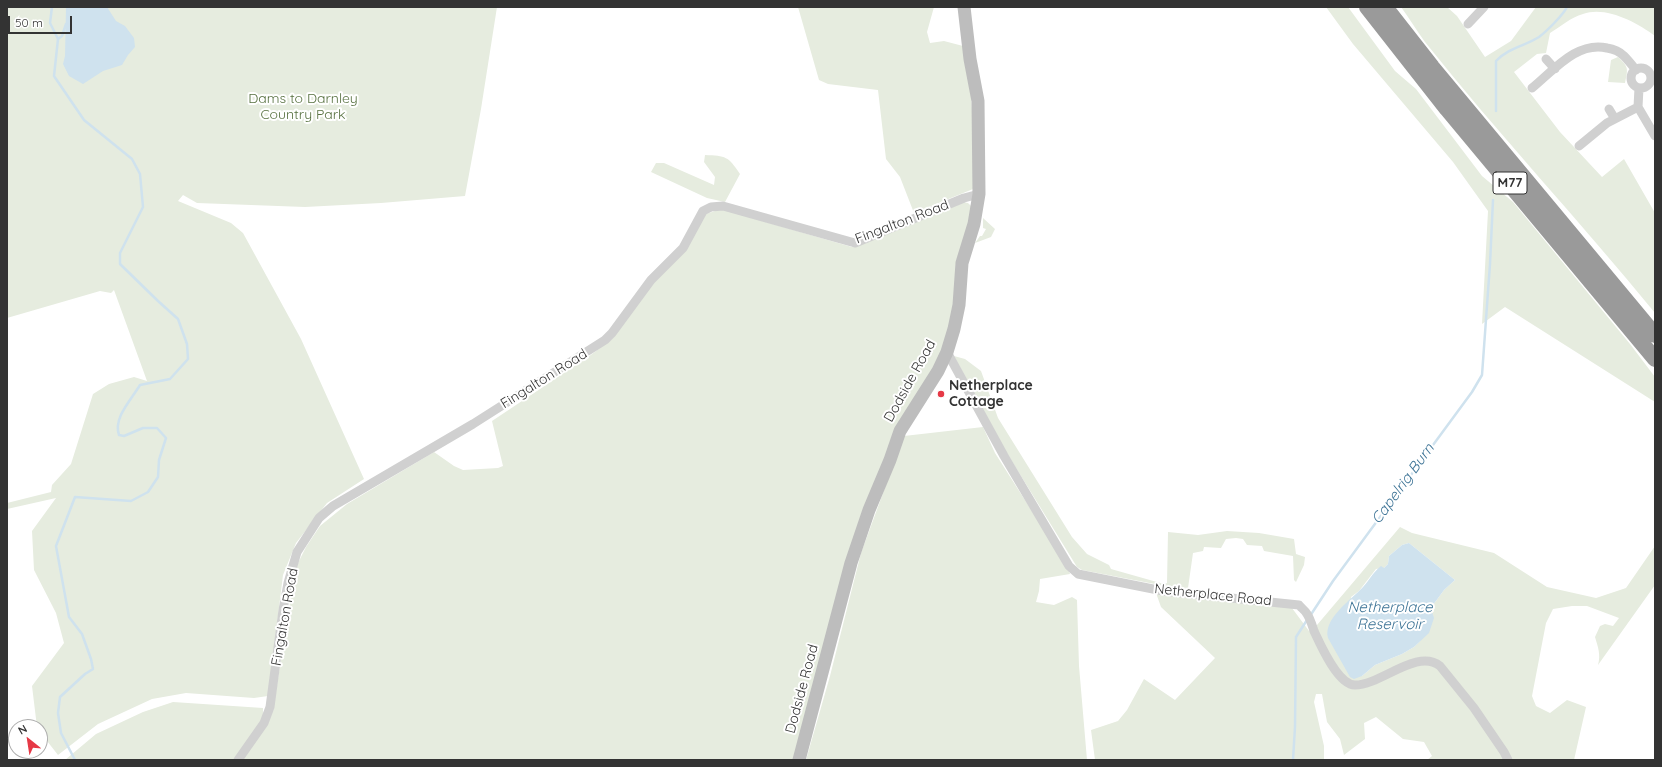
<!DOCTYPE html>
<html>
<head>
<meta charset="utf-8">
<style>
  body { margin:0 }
  #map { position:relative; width:1662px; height:767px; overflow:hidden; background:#fff; font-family:Quicksand,sans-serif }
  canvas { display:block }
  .frame { position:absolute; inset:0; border:8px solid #333; pointer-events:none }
  .north { position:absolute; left:8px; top:719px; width:40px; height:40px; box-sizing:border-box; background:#fff; border:1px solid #adadad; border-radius:50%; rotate:330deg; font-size:11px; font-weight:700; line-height:16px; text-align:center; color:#333 }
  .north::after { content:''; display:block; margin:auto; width:14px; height:18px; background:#e63946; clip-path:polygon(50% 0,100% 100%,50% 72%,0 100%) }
  .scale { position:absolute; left:8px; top:16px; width:64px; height:18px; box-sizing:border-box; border:2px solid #333; border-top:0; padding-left:5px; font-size:12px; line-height:14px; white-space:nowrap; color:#333; -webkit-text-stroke:3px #fff; paint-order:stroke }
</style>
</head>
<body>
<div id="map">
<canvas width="1662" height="767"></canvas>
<div class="frame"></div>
<div class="north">N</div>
<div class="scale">50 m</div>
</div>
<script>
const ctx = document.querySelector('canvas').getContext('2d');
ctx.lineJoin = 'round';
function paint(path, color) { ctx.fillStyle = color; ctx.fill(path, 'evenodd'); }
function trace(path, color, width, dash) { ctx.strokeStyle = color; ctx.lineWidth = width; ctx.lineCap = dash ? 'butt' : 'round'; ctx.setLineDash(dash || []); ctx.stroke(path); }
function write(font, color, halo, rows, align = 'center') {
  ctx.font = font + ' Quicksand,sans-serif'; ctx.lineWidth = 4; ctx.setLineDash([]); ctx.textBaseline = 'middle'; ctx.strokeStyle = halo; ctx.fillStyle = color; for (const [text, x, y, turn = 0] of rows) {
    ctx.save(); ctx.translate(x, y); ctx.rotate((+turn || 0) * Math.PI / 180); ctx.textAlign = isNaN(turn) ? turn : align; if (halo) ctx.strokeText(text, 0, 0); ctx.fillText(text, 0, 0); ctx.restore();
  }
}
paint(new Path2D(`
  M7,7H497L481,109L465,196L381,203L305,207L197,203L183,195L178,201L231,223L243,233L301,339L364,479L327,503L296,543L283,575L268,696L254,698L186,693L152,699L98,724L58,755L40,732V727H37L32,686L64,643L56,613L34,570L32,531L56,498L7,509V503L51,492L52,485L71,464L93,394L109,384L134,377L147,381L114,290L111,293L100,291L7,318Z
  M798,7H934L927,32L930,43L944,41L963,46L971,90L974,152L973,189L914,213L900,177L886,159L878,90L828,84L819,80Z
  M1326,7H1348L1395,71L1416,89L1482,176L1513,202L1630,344L1655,377V402L1505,307L1482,324L1488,211L1453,162L1353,44Z
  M1401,7H1447L1457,16L1485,57L1511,41L1536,7H1655V36C1636,22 1606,6 1583,14C1571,17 1560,27 1550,33L1546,53L1537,54L1514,72L1560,132L1602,177L1624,159L1655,213V313C1580,221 1499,135 1425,42C1417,31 1409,18 1401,7Z
  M1618,57C1629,67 1628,69 1625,83L1608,82L1611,60Z
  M705,155C726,156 728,156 740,174L725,202L707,198L651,172L656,163H664L714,185L715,177L704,162Z
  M963,202L968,203L972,207L970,218L956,262L954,317L942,355L894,435L795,760H242L273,711L295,569L306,547L320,526L347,504L434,452L454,466L463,470L498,468L503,466L492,421L588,357L612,339L650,286L706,214L721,209L852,247Z
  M983,218L995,229L991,237L975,243L980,236H982L986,229L983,228Z
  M954,356L965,359L981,371L998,418L1072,537L1087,554L1109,565L1111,569L1164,584L1167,583L1168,532L1198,535L1227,531L1259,533L1294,539L1296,554L1305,557L1304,565L1296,582L1294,580L1293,556L1264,551L1262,546L1247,545L1243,539L1236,538L1226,539L1221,548L1204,547L1203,551L1193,553L1188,588L1165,586L1082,570L1077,567L1005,450Z
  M983,427L995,453L1068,568L1070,574L1040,579L1039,591L1036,602L1054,605L1072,597L1077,600L1079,666L1087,760H806L830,676L861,553L904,436Z
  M1400,527L1412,533L1494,553L1547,587L1596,598L1626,588L1655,546V585L1598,665C1601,655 1598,647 1595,637L1600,626L1605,624L1613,626L1619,618L1587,606H1572L1553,609L1546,623L1532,696L1536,706L1550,713L1567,700L1586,707L1574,760H1427L1432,756L1424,742L1403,739L1376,717L1364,723L1365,739L1344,755L1340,739L1327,722L1322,694H1316L1314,702L1324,746V760H1095L1091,730L1118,721L1127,710L1144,679L1175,700L1215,658L1161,607L1156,593L1292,608L1309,631L1317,625ZM1409,543L1455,580L1444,590L1433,605L1420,641L1414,647L1402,654L1375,665L1362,676L1351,597L1359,591L1376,569L1384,568L1388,564L1389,556L1402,545Z
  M173,702L263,708V718L236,760H65L96,734L143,712Z`), '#e6ecdf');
paint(new Path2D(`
  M66,7H107L116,21L125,26L134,38L135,47L128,55L122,65L103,71L83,84L69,76L63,64L65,56Z
  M1409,543L1455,580L1444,590L1433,605L1432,612L1434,618L1429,633L1414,647L1402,654L1375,665L1362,676L1354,679L1350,677L1328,638C1323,620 1349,601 1360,590C1368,583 1372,573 1381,566L1384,568L1388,564L1389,556L1402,545Z`), '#cfe2ee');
trace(new Path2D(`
  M52,7L50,23L58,39L54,76L84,120L132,159L140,174L143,207L120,253V264L158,301L178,319L187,344L188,359L170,379L140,385C131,400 113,418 119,435L124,436L143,428H157L166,438L159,460L158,477L148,492L131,501L75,497L56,546L69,617L82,634L91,659L93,669L85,674L60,697L58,713L61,733L75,760
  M58,39L62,36L66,24
  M1496,111V61C1508,48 1525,46 1539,37C1547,31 1563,15 1567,7
  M1310,616L1333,581L1472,392L1482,375L1490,264L1493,200
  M1293,760L1295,727L1296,637L1307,620`), '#cfe2ee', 2.5);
trace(new Path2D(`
  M1468,24L1484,7
  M1546,59L1555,69
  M1631 78a10 10 0 1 1 20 0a10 10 0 1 1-20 0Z
  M1532,88C1554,70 1577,41 1607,48C1614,49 1619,51 1624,56C1628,60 1632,65 1636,70
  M1639,88L1638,107L1655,136
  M1609,109L1615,119
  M1579,146L1607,123L1638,107
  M947,352L1004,456L1069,566L1078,574L1163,591L1299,605C1301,608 1305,610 1307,614C1310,618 1312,625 1314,631C1320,644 1338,685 1355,685C1381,685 1417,648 1440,666L1474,708L1504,752L1508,760
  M238,760L264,723L270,707L283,610L288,583L297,552L319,518L333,506L473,424L605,340L612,333L651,280L683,248L703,211L711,207L723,206L855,243L964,198L979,194`), '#d0d0d0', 9);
trace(new Path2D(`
  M799,760L851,563L869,510L890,460L900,431L938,371L947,352L954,329L959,305L962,263L974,224L979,194L978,101L970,59L964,7`), '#bdbdbd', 13);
trace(new Path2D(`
  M1367,7L1447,109L1655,359
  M1385,7L1432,67L1655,335`), '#9a9a9a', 16);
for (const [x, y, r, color] of [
  [941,394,4,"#e63946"]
]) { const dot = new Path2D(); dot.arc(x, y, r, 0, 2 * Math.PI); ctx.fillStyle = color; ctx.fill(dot); trace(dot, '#fff', 1.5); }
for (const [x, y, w] of [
  [1510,183,34]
]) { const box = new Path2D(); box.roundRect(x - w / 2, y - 11, w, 22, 3); ctx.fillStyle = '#fff'; ctx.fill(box); trace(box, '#333', 1); }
write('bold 13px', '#333', null, [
  ["M77",1510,183]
]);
write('14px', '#56703f', '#fff', [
  ["Dams to Darnley",303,99],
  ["Country Park",303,115]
]);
write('14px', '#333', '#fff', [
  ["Fingalton Road",902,222,-21],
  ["Fingalton Road",544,379,-32],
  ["Dodside Road",910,381,-61],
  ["Netherplace Road",1213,595,6],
  ["Fingalton Road",285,617,-80],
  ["Dodside Road",802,689,-75]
]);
write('bold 14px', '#333', '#fff', [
  ["Netherplace",949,386],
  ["Cottage",949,402]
], 'left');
write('italic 15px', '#3f7597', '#fff', [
  ["Capelrig Burn",1403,484,-54],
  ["Netherplace",1390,607],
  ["Reservoir",1390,624]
]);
</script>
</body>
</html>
